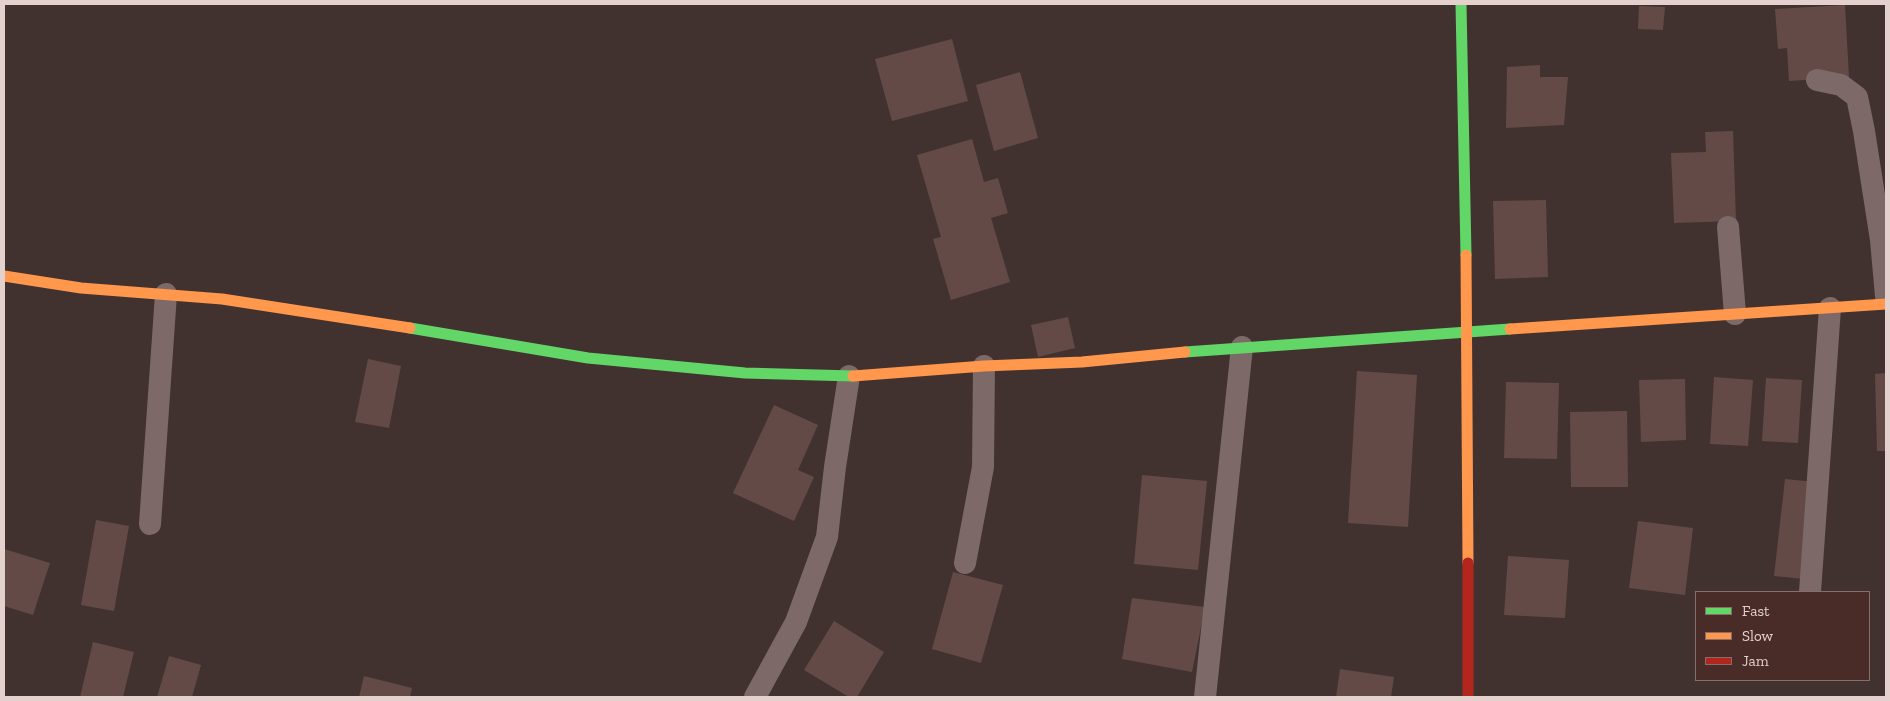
<!DOCTYPE html>
<html>
<head>
<meta charset="utf-8">
<style>
  body { margin:0 }
  #map { position:relative; width:1890px; height:701px; overflow:hidden; background:#413230; font-family:"Zilla Slab",serif }
  canvas { display:block }
  .frame { position:absolute; inset:0; border:5px solid #e4d1ce; pointer-events:none }
  .legend { position:absolute; left:1695px; top:591px; width:175px; height:90px; box-sizing:border-box; background:#492c28; border:1px solid #876e6a; margin:0; padding:6px 9px; list-style:none; font-size:15px; color:#e4d1ce }
  .legend li { display:flex; align-items:center; gap:10px; height:25px }
  .legend b { width:25px; border:1px solid #876e6a }
</style>
</head>
<body>
<div id="map">
<canvas width="1890" height="701"></canvas>
<div class="frame"></div>
<ul class="legend">
<li><b style="height:6px;background:#63d668"></b>Fast</li>
<li><b style="height:6px;background:#ff974d"></b>Slow</li>
<li><b style="height:6px;background:#b3261e"></b>Jam</li>
</ul>
</div>
<script>
const ctx = document.querySelector('canvas').getContext('2d');
ctx.lineJoin = 'round';
function paint(path, color) { ctx.fillStyle = color; ctx.fill(path, 'evenodd'); }
function trace(path, color, width, dash) { ctx.strokeStyle = color; ctx.lineWidth = width; ctx.lineCap = dash ? 'butt' : 'round'; ctx.setLineDash(dash || []); ctx.stroke(path); }
paint(new Path2D(`
  M1845,5L1849,77L1789,81L1787,48L1778,49L1775,9Z
  M1639,6L1665,7L1663,30L1638,29Z
  M952,39L968,101L892,121L875,59Z
  M1540,65V77H1568L1564,125L1506,128L1507,67Z
  M1020,72L1038,138L994,151L976,85Z
  M1733,131L1736,221L1674,223L1671,153L1706,152L1705,132Z
  M972,139L984,182L998,178L1008,213L991,218L1010,282L951,300L933,239L941,237L917,155Z
  M1546,200L1548,277L1495,279L1493,201Z
  M1068,317L1075,348L1038,357L1031,325Z
  M368,359L401,366L389,428L355,422Z
  M1357,371L1417,375L1408,527L1348,523Z
  M1886,373V451H1877L1875,374Z
  M1714,377L1753,380L1748,446L1710,444Z
  M1766,378L1802,380L1798,443L1762,441Z
  M1685,379L1686,440L1641,442L1639,380Z
  M1506,382L1559,383L1557,459L1504,458Z
  M774,405L818,425L798,470L814,477L794,521L733,493Z
  M1627,411L1628,487H1571L1570,412Z
  M1142,475L1207,481L1198,570L1134,564Z
  M1785,479L1825,483L1814,580L1774,576Z
  M96,520L129,526L114,611L81,605Z
  M1638,521L1693,528L1685,595L1629,588Z
  M4,549L50,563L33,615L4,606Z
  M1508,556L1569,560L1565,618L1504,615Z
  M953,572L1003,585L981,663L932,649Z
  M1132,598L1205,607L1192,672L1122,659Z
  M834,621L884,652L857,697H849L804,670Z
  M93,642L134,652L123,697H80Z
  M169,656L201,665L192,697H157Z
  M1340,669L1394,677L1391,697H1336Z
  M364,676L412,688L410,697H359Z`), '#634a47');
trace(new Path2D(`
  M1817,80L1841,85L1857,97L1864,131L1881,240L1886,296
  M1728,227L1735,314
  M150,524L166,294
  M965,563L983,467L984,366
  M1810,592L1830,308
  M755,697L796,622L827,537L835,467L849,376
  M1205,697L1242,347`), '#7d6967', 22);
trace(new Path2D(`
  M1461,4L1466,255
  M410,328L588,358L745,373L853,376
  M1185,352L1510,329`), '#63d668', 11);
trace(new Path2D(`
  M1466,255L1468,563
  M4,276L81,288L222,299L410,328
  M1510,329L1886,304
  M853,376L984,366L1082,362L1185,352`), '#ff974d', 11);
trace(new Path2D(`
  M1468,563V697`), '#b3261e', 11);
</script>
</body>
</html>
